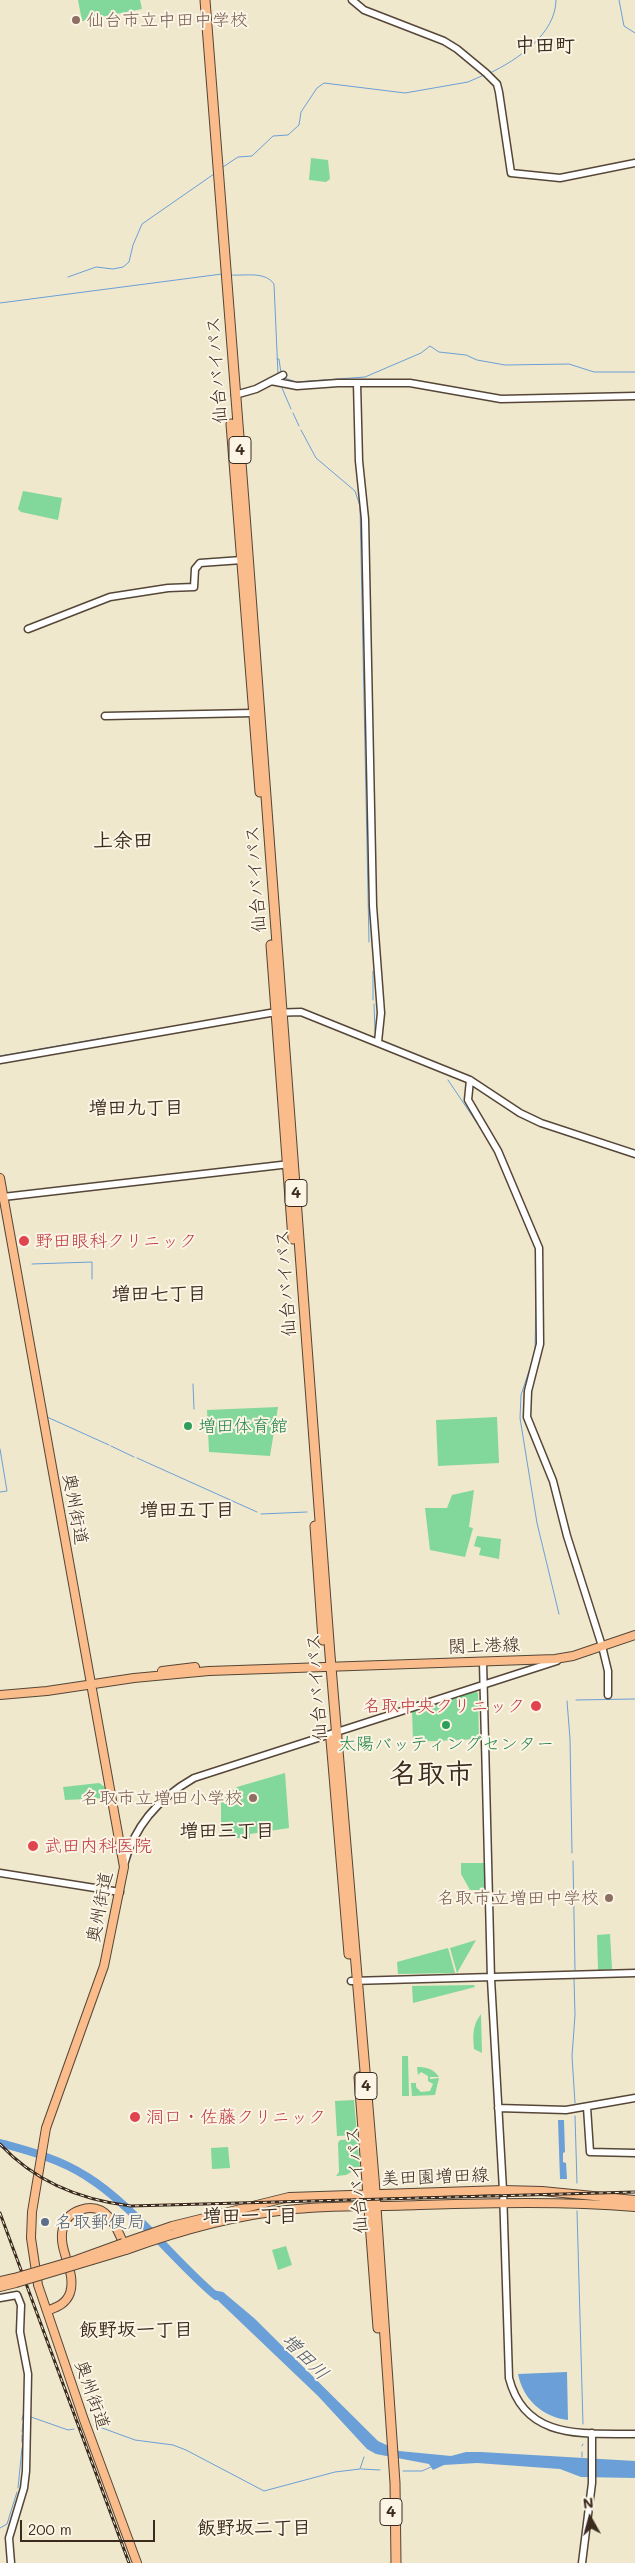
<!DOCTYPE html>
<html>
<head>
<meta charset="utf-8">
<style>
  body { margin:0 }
  #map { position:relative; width:635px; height:2563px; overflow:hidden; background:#efe8cc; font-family:Mali,sans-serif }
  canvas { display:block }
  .north { position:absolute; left:565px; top:2493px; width:50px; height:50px; -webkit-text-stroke:4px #fcf5e5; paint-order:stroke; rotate:353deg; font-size:14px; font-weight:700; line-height:20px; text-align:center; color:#3b2a1e }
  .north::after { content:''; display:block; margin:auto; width:18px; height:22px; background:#3b2a1e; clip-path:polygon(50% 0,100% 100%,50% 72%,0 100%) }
  .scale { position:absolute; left:20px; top:2520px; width:135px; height:22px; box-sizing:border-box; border:2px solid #3b2a1e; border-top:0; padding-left:6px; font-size:15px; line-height:18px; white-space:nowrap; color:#3b2a1e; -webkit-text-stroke:4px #fcf5e5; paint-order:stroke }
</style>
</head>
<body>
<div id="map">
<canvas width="635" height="2563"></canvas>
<div class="north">N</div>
<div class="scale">200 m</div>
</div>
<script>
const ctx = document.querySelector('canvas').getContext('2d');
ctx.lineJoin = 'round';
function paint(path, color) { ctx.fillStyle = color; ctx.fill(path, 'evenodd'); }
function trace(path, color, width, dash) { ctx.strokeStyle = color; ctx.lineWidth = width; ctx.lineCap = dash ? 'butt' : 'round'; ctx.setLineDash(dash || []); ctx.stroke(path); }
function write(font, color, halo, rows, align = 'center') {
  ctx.font = font + ' Mali,"Klee One",sans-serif'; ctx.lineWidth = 4; ctx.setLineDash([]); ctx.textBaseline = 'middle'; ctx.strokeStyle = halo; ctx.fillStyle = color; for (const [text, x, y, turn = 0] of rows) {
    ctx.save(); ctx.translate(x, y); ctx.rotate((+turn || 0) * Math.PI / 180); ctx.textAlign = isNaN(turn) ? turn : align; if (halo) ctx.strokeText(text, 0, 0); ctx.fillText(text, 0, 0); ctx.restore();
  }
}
paint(new Path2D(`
  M78,0H140L142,9L82,21Z
  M311,158L328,160L330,179L326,182L309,180Z
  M23,491L62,498L58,520L21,512L18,509Z
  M278,1407L270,1456L209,1452L207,1410Z
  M497,1417L499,1463L438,1466L436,1420Z
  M474,1490L469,1527L473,1528L465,1557L430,1550L425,1508H447L452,1495Z
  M477,1536L501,1539L499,1559L479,1555L481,1548L474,1546Z
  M474,1691L478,1693L479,1739L413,1742L412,1710Z
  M285,1773L289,1828L250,1834V1838H221V1801L237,1787Z
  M99,1783L105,1787L106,1798L65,1800L63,1787Z
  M461,1863H484L485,1894H483L482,1890H470L461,1874Z
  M610,1934L612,1969L598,1970L597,1935Z
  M476,1940L457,1973L450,1948Z
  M448,1948L455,1973L398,1974L397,1962Z
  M474,1985L475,1987L413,2003L412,1986Z
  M481,2014L482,2053L474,2049C473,2035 472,2026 481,2014Z
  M402,2056H408L409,2096H402Z
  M417,2067C426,2067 434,2069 439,2077H430V2079L439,2078L435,2095L412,2096L411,2083H416V2087L421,2092L430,2091L433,2084L428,2081V2076L421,2072L418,2075Z
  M354,2100L357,2135L337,2136L335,2101Z
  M357,2139L360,2167L346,2175L336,2176L339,2172L338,2143L340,2140Z
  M228,2147L230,2168L212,2169L211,2148Z
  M286,2246L292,2265L278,2270L272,2250Z`), '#82d79b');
paint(new Path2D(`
  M558,2120H564L565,2152L563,2153V2162L566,2163L567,2179H560Z
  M212,2290L223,2292L254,2318L378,2441L399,2451L451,2456L466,2452H481L635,2461V2478L581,2477L560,2469L477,2463L444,2465L433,2470L429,2464L376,2454L367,2449L318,2396L208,2291Z
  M567,2372L568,2420C542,2417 523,2399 518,2374Z`), '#6b9fd7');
trace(new Path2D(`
  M619,0L624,26L635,33
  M490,73C517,60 556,34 556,0
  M223,167L238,157L252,156L273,136L288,135L299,125L301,112L317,88L324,83L405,93L468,82L484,75
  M231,275C245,276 265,271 274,284L278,374
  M68,277L96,267L113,269L123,267L129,262L133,245L142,224L214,174
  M0,303L222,274
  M277,359H279L281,373
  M282,377L296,382L365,377L421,353L430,346L439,352L466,355L477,360L505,365L569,364L594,372H635
  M282,388L291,409
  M293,413L299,426
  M301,430L316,458L355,491L360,506L369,942
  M373,971V1000
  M374,1004L375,1031
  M0,1056L109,1037
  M448,1080L483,1132
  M494,1150L536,1250
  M32,1264L92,1262V1279
  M535,1352L536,1297
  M534,1356L521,1395L520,1418L537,1523L559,1614
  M193,1384L194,1409
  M47,1417L109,1445
  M111,1446L134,1457
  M0,1449L7,1491L0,1492
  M137,1458L257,1512
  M261,1514L307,1512
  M576,1700L635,1699
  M567,1701L570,1739L572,1853
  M573,1861L575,1970
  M574,1979L575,2015L572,2056L575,2103
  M575,2116L577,2183
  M577,2211L583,2424
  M31,2417L68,2430L74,2429
  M22,2420L23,2415
  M94,2425L135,2440L173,2445L186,2450L264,2491L335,2472L360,2469L364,2457
  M22,2432L23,2424
  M22,2442V2435
  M582,2446L583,2444
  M582,2452V2457
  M361,2469L380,2470
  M403,2471H422L431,2467
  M18,2488L22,2448
  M0,2528L7,2524L17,2492`), '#6b9fd7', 1);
trace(new Path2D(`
  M0,2143C29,2151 60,2159 86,2176C133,2205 172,2259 216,2296`), '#6b9fd7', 8);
const minor = new Path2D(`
  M352,0L364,10L444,41L457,49L486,73L497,84L499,92L511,173L560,178L635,163
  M271,381L297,386L338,383H410L501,399L635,396
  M357,383L359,461L365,519L373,906L381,1013L378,1042
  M235,395L256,389L283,375
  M28,629L110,597L168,588L194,587L195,569L200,563L242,560
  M105,716L253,713
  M0,1060L270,1013L301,1012L470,1080L520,1113L541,1123L635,1154
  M470,1080L468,1100L498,1151L539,1248L540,1344L528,1391L527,1417L553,1481L567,1536L602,1646L608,1671V1695
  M3,1197L290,1164
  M483,1662L491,1979L503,2190L509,2378C525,2441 584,2433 635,2434
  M124,1865C134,1826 159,1798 194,1778L557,1661
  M0,1873L120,1892
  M351,1981L635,1973
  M587,2107L590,2152L635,2153
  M498,2108L566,2110L635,2098
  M0,2298L17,2295L21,2305L20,2332L28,2374L26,2471L24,2488L9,2538L11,2563
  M582,2563L592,2483V2433`);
const major = new Path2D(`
  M0,1178L124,1867L104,1966L46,2128L32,2212L31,2238L38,2285L84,2420L137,2563
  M162,1671L195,1667
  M0,1695L47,1691L134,1678L209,1671L555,1659L573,1656L635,1635
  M123,2243L172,2226L289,2197L503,2190L542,2191L635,2200
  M0,2281L14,2278
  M0,2287L16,2283
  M47,2311C57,2307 66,2304 70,2293C77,2271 57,2250 63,2228C65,2219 71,2213 80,2210C108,2200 118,2230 126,2250C178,2231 231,2216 287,2210C331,2205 375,2207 419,2205C492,2203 563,2201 635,2207`);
const highway = new Path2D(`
  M205,0L244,501L330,1655L374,2178L395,2483L396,2563
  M231,424L260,792
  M271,945L293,1239
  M315,1526L323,1640
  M331,1740L349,1954
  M359,2077L378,2328`);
trace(minor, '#564638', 9);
trace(major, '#564638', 10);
trace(highway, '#564638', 11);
trace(minor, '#fff', 6);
trace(major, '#f9bc8a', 8);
trace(highway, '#f9bc8a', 9);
const rail = new Path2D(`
  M0,2144C34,2181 81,2200 131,2206L635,2192
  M0,2213L129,2563`);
trace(rail, '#3b2a1e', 3);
trace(rail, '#fcf5e5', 1, [4]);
const majorBridge = new Path2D(`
  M14,2278L76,2260L123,2243
  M16,2283L126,2250`);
trace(majorBridge, '#564638', 10, []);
trace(majorBridge, '#f9bc8a', 8);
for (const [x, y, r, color] of [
  [76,20,5,"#8d6e63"],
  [24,1241,6,"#e0444e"],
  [188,1426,5,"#2e9e5b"],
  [536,1706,6,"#e0444e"],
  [446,1725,5,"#2e9e5b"],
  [253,1798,5,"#8d6e63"],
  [33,1846,6,"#e0444e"],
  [609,1898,5,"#8d6e63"],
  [135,2117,6,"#e0444e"],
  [45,2222,5,"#5c6f8a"]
]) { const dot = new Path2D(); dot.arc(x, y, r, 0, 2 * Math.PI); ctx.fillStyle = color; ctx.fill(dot); trace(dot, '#fcf5e5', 2); }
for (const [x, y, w] of [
  [240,450,22],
  [296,1193,22],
  [366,2086,22],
  [391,2512,22]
]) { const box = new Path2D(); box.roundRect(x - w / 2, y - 13.5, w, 27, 4); ctx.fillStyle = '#fcf5e5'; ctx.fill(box); trace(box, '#3b2a1e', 1); }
write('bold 16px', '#3b2a1e', null, [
  ["4",240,450],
  ["4",296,1193],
  ["4",366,2086],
  ["4",391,2512]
]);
write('18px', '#785e54', '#fcf5e5', [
  ["仙台市立中田中学校",86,20,"left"],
  ["名取市立増田小学校",243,1798],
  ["名取市立増田中学校",599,1898]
], 'right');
write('18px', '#3b2a1e', '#fcf5e5', [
  ["仙台バイパス",217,370,-94],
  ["仙台バイパス",256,879,-94],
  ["仙台バイパス",286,1283,-94],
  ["奥州街道",75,1509,80],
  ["閖上港線",484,1646,-2],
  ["仙台バイパス",317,1687,-94],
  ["奥州街道",100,1907,-79],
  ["美田園増田線",435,2177,-2],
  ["仙台バイパス",357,2180,-95],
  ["奥州街道",92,2395,71]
]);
write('18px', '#be3a42', '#fcf5e5', [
  ["野田眼科クリニック",35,1241],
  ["名取中央クリニック",525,1706,"right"],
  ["武田内科医院",44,1846],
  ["洞口・佐藤クリニック",146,2117]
], 'left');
write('18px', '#27864d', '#fcf5e5', [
  ["増田体育館",198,1426],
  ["太陽バッティングセンター",446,1744,"center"]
], 'left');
write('18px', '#4e5e75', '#fcf5e5', [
  ["名取郵便局",55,2222]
], 'left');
write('bold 19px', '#3b2a1e', '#fcf5e5', [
  ["増田九丁目",136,1108],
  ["増田七丁目",159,1294],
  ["増田五丁目",187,1510],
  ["増田三丁目",227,1831],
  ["増田一丁目",250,2216],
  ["飯野坂一丁目",136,2330],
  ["飯野坂二丁目",254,2528]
]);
write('italic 19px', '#4e5968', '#fcf5e5', [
  ["増田川",305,2357,45]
]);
write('bold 20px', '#3b2a1e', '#fcf5e5', [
  ["中田町",545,46],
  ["上余田",123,841]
]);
write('bold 28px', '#3b2a1e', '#fcf5e5', [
  ["名取市",431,1774]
]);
</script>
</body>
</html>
